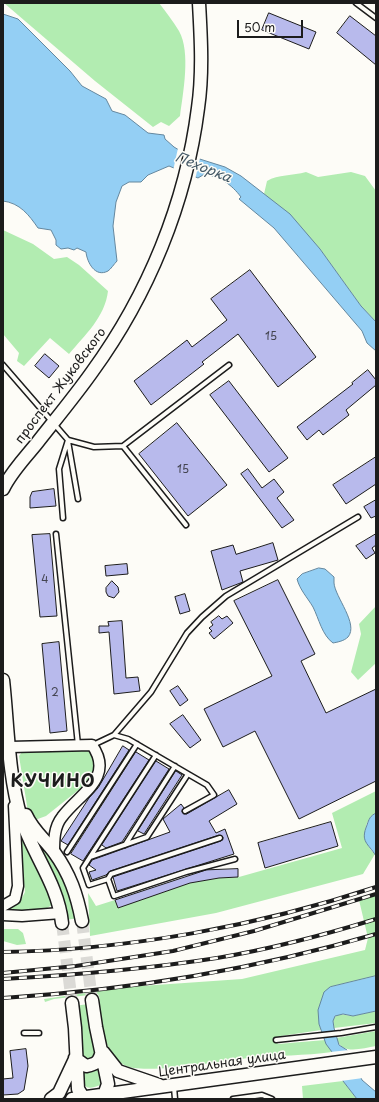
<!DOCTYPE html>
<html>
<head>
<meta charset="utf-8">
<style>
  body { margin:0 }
  #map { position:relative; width:379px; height:1102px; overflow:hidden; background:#fdfcf7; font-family:"Playpen Sans",sans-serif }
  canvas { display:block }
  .frame { position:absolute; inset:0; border:4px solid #1c1c1c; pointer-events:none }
  .scale { position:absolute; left:237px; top:20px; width:66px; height:18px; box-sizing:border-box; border:2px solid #1c1c1c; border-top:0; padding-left:5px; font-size:12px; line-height:14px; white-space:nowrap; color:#1c1c1c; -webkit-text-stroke:3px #fdfcf7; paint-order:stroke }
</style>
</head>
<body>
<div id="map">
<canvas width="379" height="1102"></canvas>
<div class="frame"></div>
<div class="scale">50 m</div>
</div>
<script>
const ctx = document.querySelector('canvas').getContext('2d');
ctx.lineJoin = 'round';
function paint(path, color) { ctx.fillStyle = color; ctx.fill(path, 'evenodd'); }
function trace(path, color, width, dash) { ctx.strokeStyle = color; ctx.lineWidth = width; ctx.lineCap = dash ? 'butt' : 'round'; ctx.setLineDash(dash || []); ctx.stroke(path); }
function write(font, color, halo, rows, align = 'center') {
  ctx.font = font + ' "Playpen Sans",sans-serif'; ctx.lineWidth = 3; ctx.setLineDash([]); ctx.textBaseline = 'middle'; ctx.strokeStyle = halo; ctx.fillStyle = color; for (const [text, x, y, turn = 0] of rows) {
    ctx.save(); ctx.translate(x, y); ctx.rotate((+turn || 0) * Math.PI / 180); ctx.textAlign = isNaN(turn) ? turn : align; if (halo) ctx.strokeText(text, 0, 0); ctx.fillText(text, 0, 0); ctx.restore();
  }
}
paint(new Path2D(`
  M4,3H159C166,12 173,21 179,31C191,52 183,93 180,116L169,126L161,122L153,127L95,81Z
  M306,172L318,177L351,172L365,176L376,191V322L361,306L320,249L264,194L267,181C278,174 293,176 306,172Z
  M3,230L33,244L54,259L67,257L79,265L108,291C105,317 85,335 69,354L50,338L24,366L17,361L19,353L3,334Z
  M376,606V663L358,680L351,672L361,634L359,624Z
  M91,749L98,762L91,780L46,816L35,820L28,812L19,756L22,752Z
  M376,791V813C361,821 363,844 375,854L363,874L216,913L90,936L88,893L96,906L115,900L118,908L190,883L219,878L239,877L342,848L332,813Z
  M18,822L54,903C43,915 18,912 3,913V909C15,906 20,903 25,892Z
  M33,832L68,883L79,918L65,920Z
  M376,894V976L330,987L319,1024L321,1030L281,1036L276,1040L278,1044L325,1040L332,1052C305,1056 277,1055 250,1058C225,1060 142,1076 124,1065C104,1052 100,1023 96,1002L100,1000L98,994L54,999L45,1002L44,999L127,987L242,979L365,950L368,938L359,900Z
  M3,929H18L23,933L26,944L17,945L3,941Z
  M88,1004L96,1053L92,1061L84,1060L82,1055L75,1006Z
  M376,1011V1023L334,1028L333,1019L338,1014L353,1016Z
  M376,1031V1046C362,1048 342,1056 336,1038Z
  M102,1067L103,1077L100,1085C84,1092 83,1085 80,1071L88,1072Z
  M343,1081L357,1099H303L302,1086Z`), '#b2ecb1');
const water = new Path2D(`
  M3,14L18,19L70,71L82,86L106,99L112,111L125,115L148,133L164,135L165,139L174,147L187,155L225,167L241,176L290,214L320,249L361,306L376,322V351L367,343L362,331L274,228L239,199L241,197C232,185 218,174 203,175L198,178L169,166L148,175L141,182H129L122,186L116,202L113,226L117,261C114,264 111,269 108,271C95,278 87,262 86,252L77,248L74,250L68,248L61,249L56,245V240L51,230L38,228C29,215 20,203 3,201Z
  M319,568L325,569L334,577C334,579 334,581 334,583C335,597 359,624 348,637C344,641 338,642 333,643C322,635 319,619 313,607C307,597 300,590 297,579L302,574Z
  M376,813V856C368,843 360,842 367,825C369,819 370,816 376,813Z
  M376,976V1011L353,1016L343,1014L335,1016L333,1021L334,1028L339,1045L347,1050L362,1080L376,1092V1099H357L343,1081L332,1052L326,1044L319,1024L318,1010L324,992L330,987Z`);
paint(water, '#94cff4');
trace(water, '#64879e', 1);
paint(new Path2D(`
  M178,148L200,158L195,180L173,171Z
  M349,1050L363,1078L341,1081L330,1052Z`), '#fdfcf7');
const building = new Path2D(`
  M269,13L316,32L309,49L262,30Z
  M350,16L376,36V65L337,33Z
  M250,270L316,357L278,387L238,334L202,362L204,364L151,405L134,381L187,340L192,347L227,320L211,299Z
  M45,354L59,366L49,378L35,366Z
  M368,370L376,380V385L346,410L349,415L323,435L319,430L307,440L297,427L353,384L352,383Z
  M229,381L288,458L269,472L210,395Z
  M177,423L227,485L188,516L139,454Z
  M376,457V484L346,504L333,485Z
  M248,469L262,488L274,479L284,492L277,498L294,520L282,528L241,474Z
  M54,489L56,506L30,508V497L32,492Z
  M376,500V516L371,518L364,507Z
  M50,534L57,616L40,617L32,535Z
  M376,534V545L372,548L375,553L366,559L356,546Z
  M273,543L278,560L240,571L243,582L222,590L211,551L233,545L236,554Z
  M127,564L128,574L106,576L105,566Z
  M278,580L315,654L301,661L326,713L376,689V781L299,819L255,731L223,747L204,709L272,676L234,601Z
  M112,581L118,587L119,592L114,598L108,596L106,592V588Z
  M185,594L190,611L180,614L175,597Z
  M219,616L222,619L227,616L233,623L214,639L209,633L212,631L209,628L213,625L211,622Z
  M122,621L126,678L138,677L140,691L114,694L109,632L99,633V626H109L108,622Z
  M59,642L67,731L50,733L42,644Z
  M178,686L188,700L180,706L170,691Z
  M183,715L201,740L190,748L170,724Z
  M123,746L129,750L68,845L61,841L89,798L98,788Z
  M136,752L149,760L83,861L71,854Z
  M156,761L169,769L122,842L106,848L102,845Z
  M176,771L182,775L144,834L138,831Z
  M229,790L237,804L209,821L216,833L225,829L234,854L117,891L113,877L221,841L223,837L219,835L110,871L106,875L92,880L89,872L96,870L89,865L92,860L170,832L163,819L181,804L184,808L182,812L186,814Z
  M331,822L338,846L265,868L258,843Z
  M238,869V877L219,878L190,883L118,908L115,900L206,870Z
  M26,1049L28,1066L24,1090L18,1094L3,1095V1079L13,1078L10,1051Z`);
paint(building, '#b8baec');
trace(building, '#1c1c1c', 1);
trace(new Path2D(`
  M82,921L92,1000
  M62,923L72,1003`), '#dbdad6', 12, [12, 6]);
const service = new Path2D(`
  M356,3L376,18
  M3,365L68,440L94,447L123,446L229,365
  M68,441L78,499
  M123,446L186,525
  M63,518L59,469L68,440
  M56,534L78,745
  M114,735L128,739L188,774L147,837L90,857L83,868L89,885L108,879L114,896L186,872L235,859
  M93,745L114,735L151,692L187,633L202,617L226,596L358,517
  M185,811L214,795L207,785L188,774
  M125,845L175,766
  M67,852L137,744
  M90,857L156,755
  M108,879L111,874L220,838
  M24,1033H39
  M276,1040L341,1033L376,1027
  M174,1087L175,1099
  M233,1099L262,1095L272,1099`);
const tertiary = new Path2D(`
  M10,747L92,745C115,778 80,793 62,817C54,827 54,840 54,853
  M3,906L15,899L18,886L14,806
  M3,915L22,916L61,913`);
const secondary = new Path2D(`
  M3,489C11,472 25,458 37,443C55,420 75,396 92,372C148,295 186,203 198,108C203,74 201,38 199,3
  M3,680C8,725 8,774 21,818C33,855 58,884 62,923
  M26,815C32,829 45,840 54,852C70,874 77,895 82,921
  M92,1000L96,1027L108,1084L104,1095
  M72,1003L75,1028L78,1089L83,1097
  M103,1052L118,1071L159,1085
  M75,1058L86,1066C97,1064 99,1062 102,1051
  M51,1099L59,1093L75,1059
  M72,1099L376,1057`);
trace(service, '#1c1c1c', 7);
trace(tertiary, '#1c1c1c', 13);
trace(secondary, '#1c1c1c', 15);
trace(service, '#fdfcf7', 4);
trace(tertiary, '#fdfcf7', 10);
trace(secondary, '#fdfcf7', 12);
const rail = new Path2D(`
  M3,952C128,950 258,926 376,887
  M3,973L76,966L173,951L254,931L376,894
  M3,979C74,975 147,969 217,958C271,949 324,935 376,919
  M3,998C131,990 253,970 376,934`);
trace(rail, '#1c1c1c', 4);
trace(rail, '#fdfcf7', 2.5, [8]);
write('11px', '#434450', null, [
  ["15",271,337],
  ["15",183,470],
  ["4",45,580],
  ["2",55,693]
]);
write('13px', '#1c1c1c', '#fdfcf7', [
  ["проспект Жуковского",61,386,-53],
  ["Центральная улица",222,1064,-8]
]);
write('italic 14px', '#465b68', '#fdfcf7', [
  ["Пехорка",203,168,22]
]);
ctx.letterSpacing = '1px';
write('bold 17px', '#1c1c1c', '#fdfcf7', [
  ["КУЧИНО",53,782]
]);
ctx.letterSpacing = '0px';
</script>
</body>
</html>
